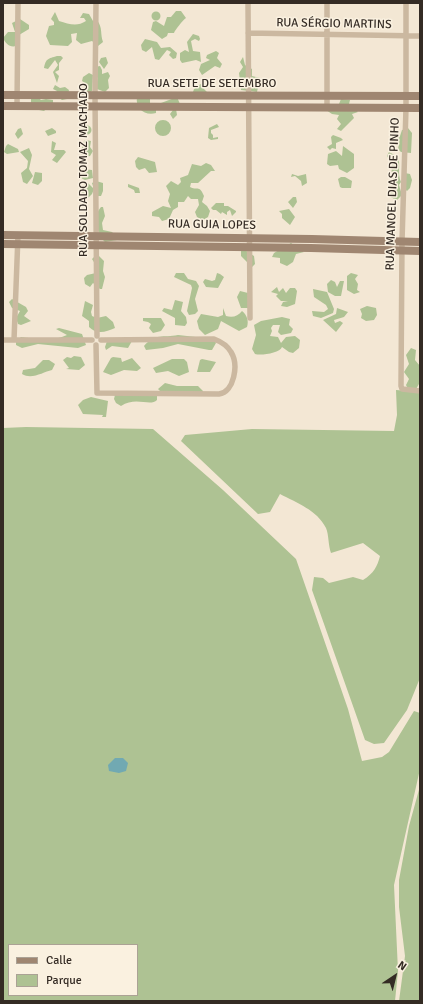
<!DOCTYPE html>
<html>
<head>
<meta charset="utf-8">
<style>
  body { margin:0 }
  #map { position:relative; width:423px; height:1004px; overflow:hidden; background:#f3e7d4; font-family:Signika,sans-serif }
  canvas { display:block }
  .frame { position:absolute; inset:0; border:4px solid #342b24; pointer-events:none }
  .legend { position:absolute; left:8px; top:944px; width:130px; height:52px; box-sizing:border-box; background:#faf1e0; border:1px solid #aba295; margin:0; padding:5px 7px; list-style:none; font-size:12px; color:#342b24 }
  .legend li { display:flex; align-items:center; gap:8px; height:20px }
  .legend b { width:20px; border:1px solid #aba295 }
  .north { position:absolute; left:375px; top:956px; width:40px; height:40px; -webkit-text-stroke:3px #faf1e0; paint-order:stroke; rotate:35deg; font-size:11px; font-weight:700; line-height:16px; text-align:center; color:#342b24 }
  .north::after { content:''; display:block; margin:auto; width:14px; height:18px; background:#342b24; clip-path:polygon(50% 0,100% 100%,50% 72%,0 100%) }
</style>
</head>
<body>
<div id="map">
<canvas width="423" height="1004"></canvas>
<div class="frame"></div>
<ul class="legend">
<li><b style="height:5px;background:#9f8671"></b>Calle</li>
<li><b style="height:11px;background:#aec293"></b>Parque</li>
</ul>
<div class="north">N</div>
</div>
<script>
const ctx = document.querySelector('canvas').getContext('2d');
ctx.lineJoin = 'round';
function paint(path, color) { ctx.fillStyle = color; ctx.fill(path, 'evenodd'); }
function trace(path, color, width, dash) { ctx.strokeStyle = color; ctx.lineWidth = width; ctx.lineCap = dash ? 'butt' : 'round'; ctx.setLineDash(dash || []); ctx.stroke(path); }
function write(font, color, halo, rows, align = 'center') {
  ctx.font = font + ' Signika,sans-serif'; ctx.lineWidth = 3; ctx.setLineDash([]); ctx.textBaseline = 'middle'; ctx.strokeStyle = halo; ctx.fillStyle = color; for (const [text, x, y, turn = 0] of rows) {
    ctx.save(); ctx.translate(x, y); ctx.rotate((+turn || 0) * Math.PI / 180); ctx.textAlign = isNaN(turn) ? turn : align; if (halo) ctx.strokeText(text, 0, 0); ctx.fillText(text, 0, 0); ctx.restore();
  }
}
paint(new Path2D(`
  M176,11H181L186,18C183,20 175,30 174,33H168L167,36L162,39L151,30L153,22L156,21L164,26L167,17H171Z
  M151.5 16a4.5 4.5 0 1 1 9 0a4.5 4.5 0 1 1-9 0Z
  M55,12L59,21C69,24 77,27 86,21L84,18H80L83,13L89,14L93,21L97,20C103,28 100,34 103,42L98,46L92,41L81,44L76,40L77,33L71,34L72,42L68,46L50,45L46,36L49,26L54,25V22L51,19Z
  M20,19L29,25V29L19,35L16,46C10,48 5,43 3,38L8,32H15L12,23Z
  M193,34L199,36L200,39L199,41L195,39L191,41L193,51L200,52L201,62L196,60L182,63L180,60V53L185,50L189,52L187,42Z
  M145,39L157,42L161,48L170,47L177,53L176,58L173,59L169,55L171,52L167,50L159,60L155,59L152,47L146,52L142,50L141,45Z
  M216,51L219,53L217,58L222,64L220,68L215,66L202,75L199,70L201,64L210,60L206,58L207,55Z
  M57,56H61L63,58L59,63V70L55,72L59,76L57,83L53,72L58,65L55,60L48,69L44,68C46,58 48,59 57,56Z
  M106,57L108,63L104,69L99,62L101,58Z
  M243,57L245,65L252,69V76L260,78L257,92L241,90L239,73L243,67L240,62Z
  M100,66L102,70V74L108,72L110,76L108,80L109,88L105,92L97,89L96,86L98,78L95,75V67Z
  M89,73L93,75L92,91L89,94L83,91L85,83L82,81L83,77Z
  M202,83V87L207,92H193L194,89Z
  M55,85L60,88L65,87L69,90L67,99L62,100L58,97L57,91L53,89Z
  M38,97L41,100L46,99L53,100V103L44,111L34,109L31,110V98Z
  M137,97L150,99V103L156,109V113C145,116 135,109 137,97Z
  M177,97L180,104L176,109L177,115L173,119L170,114L173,110L161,103Z
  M341,99L350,100L349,104L358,112L352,114L354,118L341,131L337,129L341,124L337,119L339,115L332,114L326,110L339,104Z
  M155 128a8 8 0 1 1 16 0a8 8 0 1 1-16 0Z
  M217,124L219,127L211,130V133L213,135V138L218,137V139L211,140L208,138L209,128Z
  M82.5 130a4.5 4.5 0 1 1 9 0a4.5 4.5 0 1 1-9 0Z
  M21,128L23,134L18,139L15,134L18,129Z
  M52,128L56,131V133L48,136L45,131Z
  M408,128L412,133L411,153L401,152L398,149L399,144H395L392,142L400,136L402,130Z
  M333,135L341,138L343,140L336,143V149L332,148L330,150L327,147L332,144L331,137Z
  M85,140L91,141L90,147L93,151L90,156L84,157L81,154C82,149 82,143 85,140Z
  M52,141L56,143L54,150H64L66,152L57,163L52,160L56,155L51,152Z
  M8,144L18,149L19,152L7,154L4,152L6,146Z
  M343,146L354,154V168L347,173L339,169L338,165L330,166L327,164L328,154L336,151L342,156Z
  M29,148L32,155L29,169L33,176L27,184L23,182L21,173L27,168L28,161L20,152Z
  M389,152L398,157C401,166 397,173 401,182L399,185L402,195L397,200L390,197L392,165L387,156Z
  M138,157L155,162L157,172L149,173L145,168L139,170L136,167L135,161Z
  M206,163L211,165L215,171H211L198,183H191L190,187C197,191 199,184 204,196L202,202L207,206L210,211L208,217L203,220L197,217L195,212L199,205L198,199H191L188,196L184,202H178V207L173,210L169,219L162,221L159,217L152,216V212L163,206L171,208L168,201L170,194L166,186L171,181L178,185L181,182L180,178L188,175L192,164L201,166Z
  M83,169L92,170L93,178L85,180L81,178L79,173Z
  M35,172L42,173V181L38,185L32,183Z
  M405,173L410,174L412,180L410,188L407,191L404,188Z
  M292,174L298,176L306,174L307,183L302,186L301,181L295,176L291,177Z
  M341,177H345L352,181L351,188H342L340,187L338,179Z
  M96,181L103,183V191L101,196H96L92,183Z
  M85,183H88L94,189L92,194L88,198L81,192Z
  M128,184L139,188L140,193H135L134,190L128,187Z
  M293,197H296L297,202L293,208L288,202Z
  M216,203H224V206H228L236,211V212L232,216L230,210L227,212V215L222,212L221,214L216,210H213L211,208Z
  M101,207H103L105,216L102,223L103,230L112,232L117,237V240L105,242C97,234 92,217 101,207Z
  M289,209L295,217L290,225L282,218V214L279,211Z
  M291,243L304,252L296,254L293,262L287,266L280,263V258L272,257L274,253Z
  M245,250L254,256L255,264L252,267L241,256V251Z
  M95,256H99L104,261L103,271L105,277L102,289H100L93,283L90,287L85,284L84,278L87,275L96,273L97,267L92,259Z
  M176,273H184L188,279L196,281L199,286L195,299L198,311L195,314L189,315L187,311L192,288L191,285L174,277Z
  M217,273L220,274L224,277L218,288L206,287L203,282L205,279L212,281L215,280Z
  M351,273L358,275L355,279L358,284L357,290L360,292L354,294L347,290V276Z
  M331,280L335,282L337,287L340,281H344L341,296H335L328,292L327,284Z
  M277,287L279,292L283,288L286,293L290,288H295L297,291L295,304L287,307L281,306L283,302L288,301H281L276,296L278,294L271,292Z
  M313,289L327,292L334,309L333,313L321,318L313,316L312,311L324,312L328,309L326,305L314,297Z
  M240,291L248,293L249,308H241L237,297Z
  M12,299L26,307L28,311L24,316L31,321L21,325L18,324L16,318L20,311L12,308L9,302Z
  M175,300L183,302L181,311L186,317L187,323L185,326L175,325V318L162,311L164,308L172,310Z
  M85,301L93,305L91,312L92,316L97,318L106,316L113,322L115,328C106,332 97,335 89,327V321L82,316Z
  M367,306L376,308L377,315L374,320L366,321L361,318L362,314L360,309Z
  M223,308L226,316C233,318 238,316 242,311C247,315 249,321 247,327L239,331L221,321L218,329L205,335L199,329L197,321L201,314L218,317L223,315Z
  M337,308L348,312L344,317L334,320L335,323L340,321L343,323L336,332L323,320L336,314Z
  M282,317L290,319L289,325L293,329L291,333L281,335L278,332L280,325H273L271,328L272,331L270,336L278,337L281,343L286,337L295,336L300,340L299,348L293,353L289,352L282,347C280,353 261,356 255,354L252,349L256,335L254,325L261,321Z
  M143,318H161L165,325L161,331L153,333L149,328L151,324L148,322L143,321Z
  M59,328L82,334L86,345L78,348L38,344L22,348L16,345V341L21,337C35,339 53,342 67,335L56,329Z
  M178,335L214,339L216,343L212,350H209L178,344L163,348L146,350L144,346C155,333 163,338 178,335Z
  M127,337L132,341L128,348L112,346L106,350L105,347L107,341Z
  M411,348L416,350L415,360L420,366L419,384L416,389L420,391V678L407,710L384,743L374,744L365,740L312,590L314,577L323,578L329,583L353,577L363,580C374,573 377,567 380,556L363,543L331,553C328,545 329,535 326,528C317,510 297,503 280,494L270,512L258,514L181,441L185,435L252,429L394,431L397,415L396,390L409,391L406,385L409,379L404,372L409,364L406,355Z
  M74,356L81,357L85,365L79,370L66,369L69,368L63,360L67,357L71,358Z
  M113,357L121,358L122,362L132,358L141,368L137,371L124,370L111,375L103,372L111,358Z
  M172,359H184L187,362L189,372L179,376L168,371L156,373L153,368Z
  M202,359L216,362L210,372H197L200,360Z
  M43,360H49L55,364L52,370C43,372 32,380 22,374L23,370L35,368Z
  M165,383L177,386H198L203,391L202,395L160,391L158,389Z
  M115,395L157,396V400C150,407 136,396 121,406L116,403L114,399Z
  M91,397L108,401L106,417H102L103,415L83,414L78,405L83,400Z
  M26,427L153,429L223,490L296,559L348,709L362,761L382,757L389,752L414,711L420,713V769L394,885L398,971L395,1001H3V428ZM9,945H137V995H9Z
  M420,786V1001H399L405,956L399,907V880L409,826Z`), '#aec293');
paint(new Path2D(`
  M115,758H123L128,763L126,771L119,773L109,771L108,765Z`), '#71a9b2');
trace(new Path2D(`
  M96,3L95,95L97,336
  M248,3L250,318
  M327,3V108
  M406,3V108L402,242L401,386L402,389L420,391
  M248,33L420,36
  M17,106L18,3
  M3,340H92
  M14,340L18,235
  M96,345L97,393L219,394C234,392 239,365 231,352C227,345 222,342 214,339L101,340`), '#cbb8a0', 5.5);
trace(new Path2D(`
  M3,95L420,96
  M3,106L420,108
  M3,235L312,239L420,242
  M3,244L311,248L420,251`), '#9f8671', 8);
write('12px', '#342b24', '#faf1e0', [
  ["RUA SÉRGIO MARTINS",334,24,1],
  ["RUA SETE DE SETEMBRO",212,84],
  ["RUA SOLDADO TOMAZ MACHADO",84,170,-90],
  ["RUA MANOEL DIAS DE PINHO",393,194,-88],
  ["RUA GUIA LOPES",212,225,1]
]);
</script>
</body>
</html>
